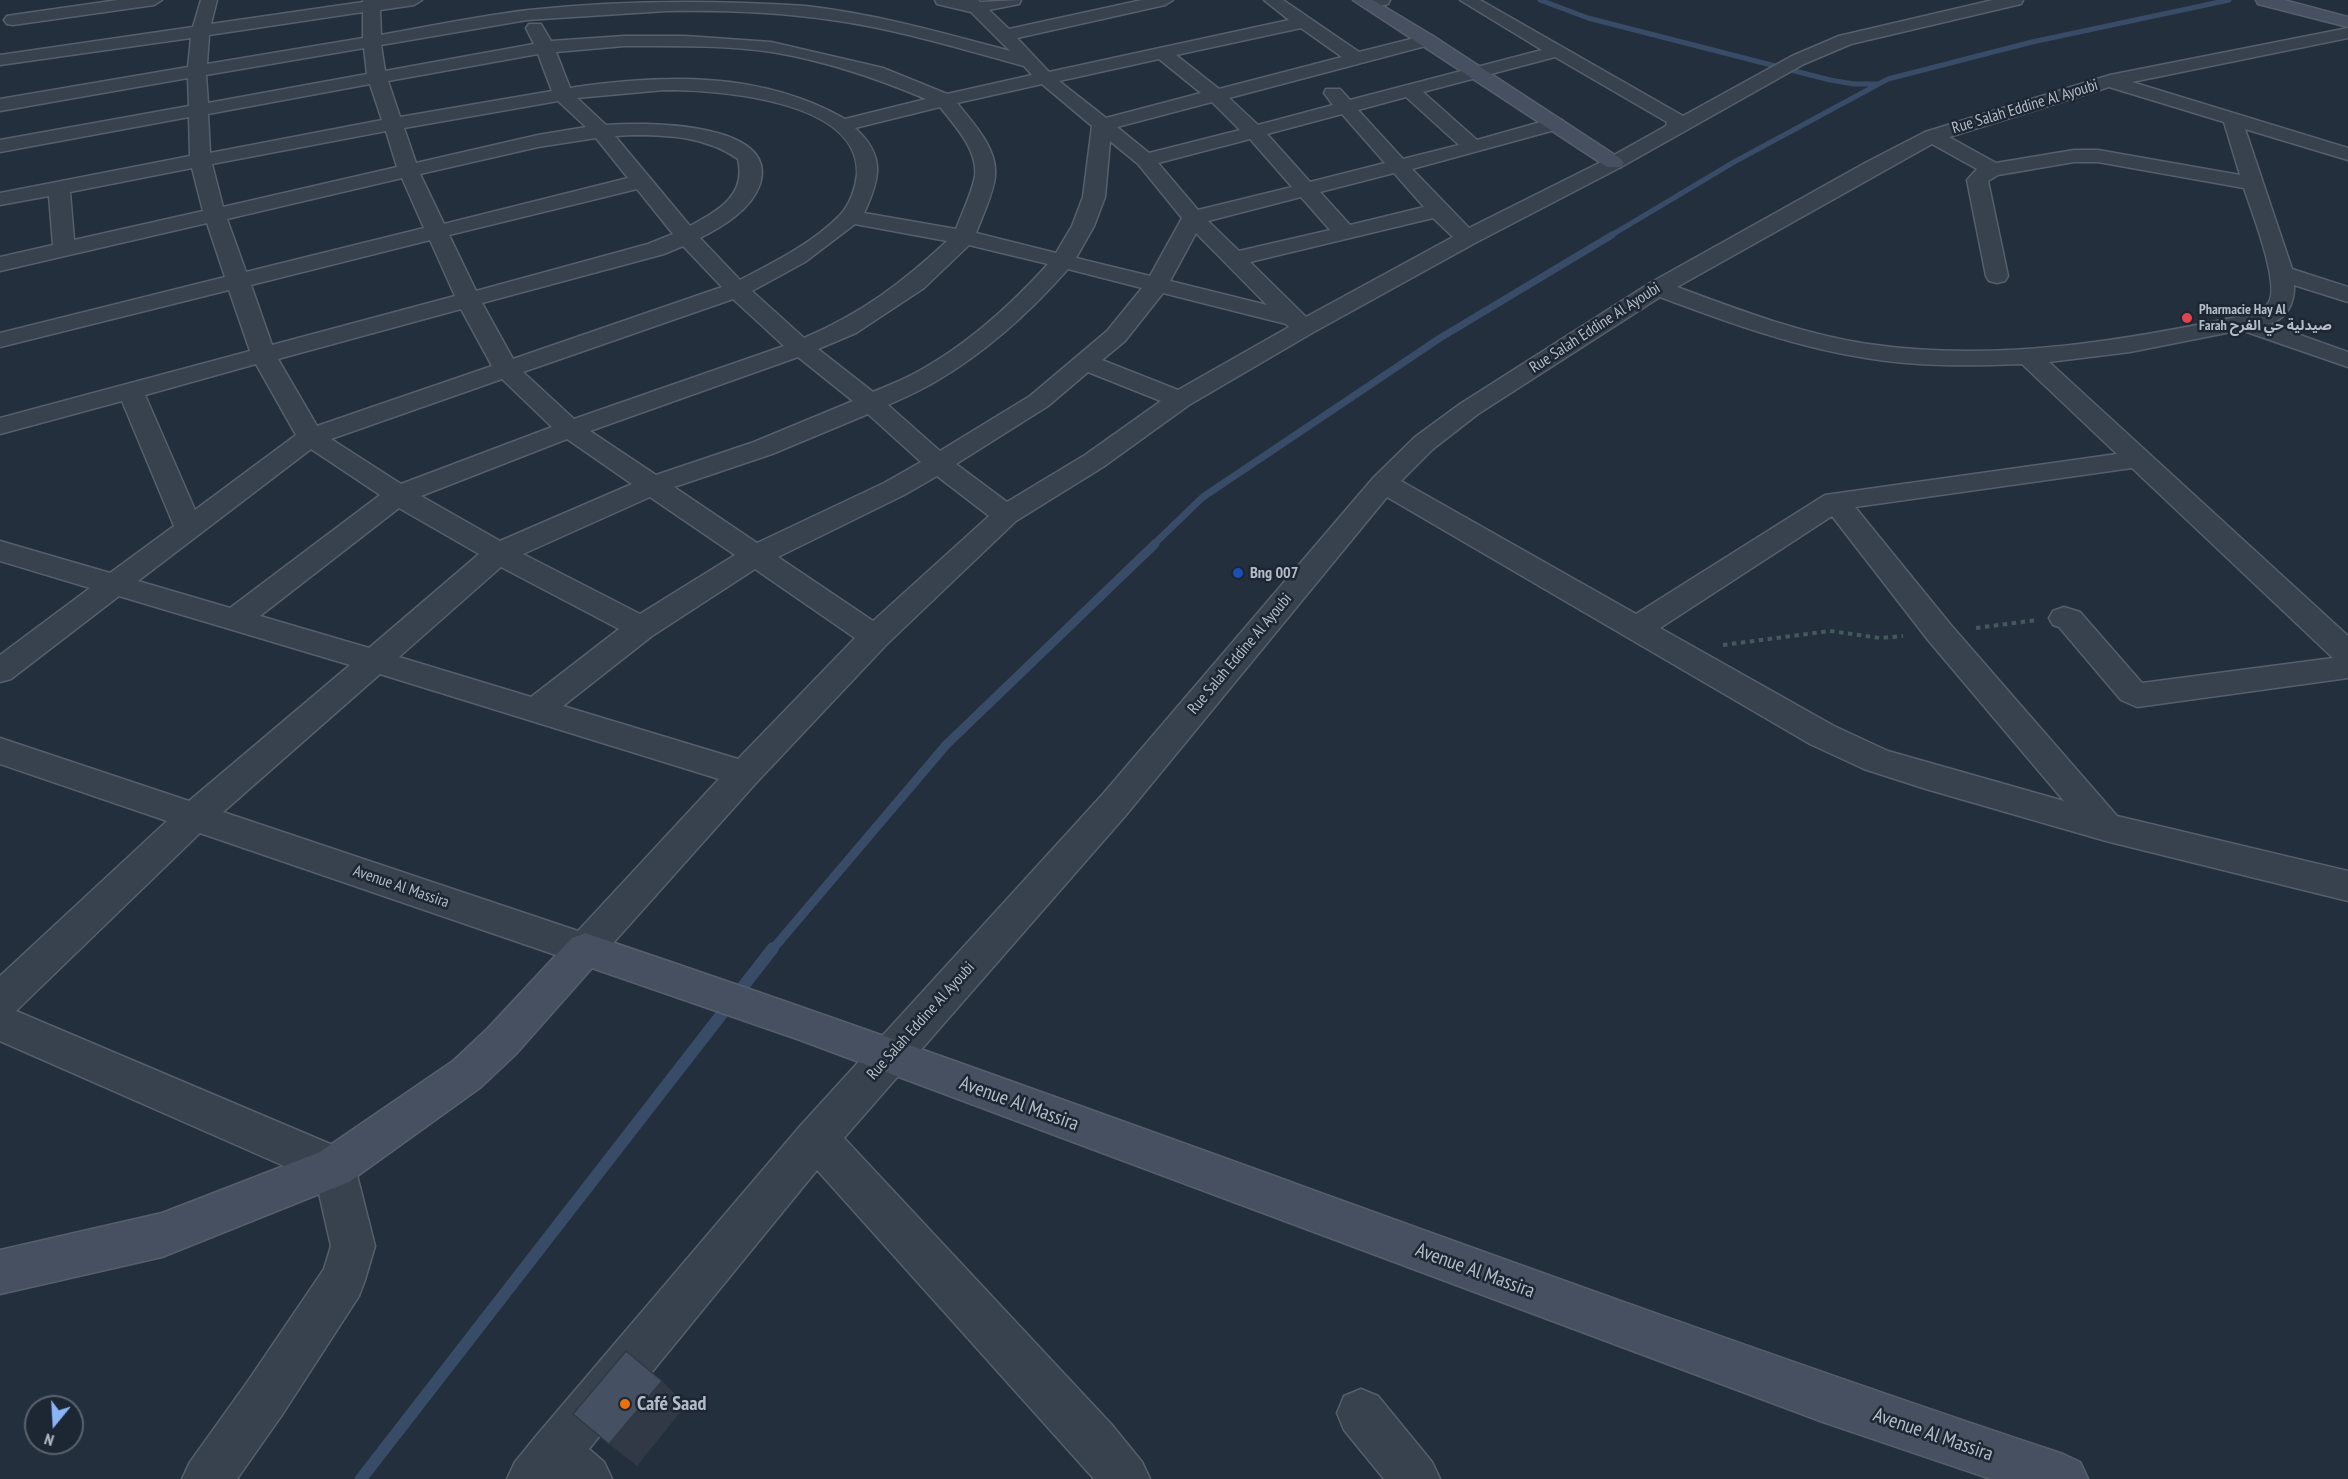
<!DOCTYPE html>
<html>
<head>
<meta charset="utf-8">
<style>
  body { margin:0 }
  #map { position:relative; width:2348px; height:1479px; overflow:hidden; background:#242f3e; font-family:"PT Sans Narrow",sans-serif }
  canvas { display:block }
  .north { position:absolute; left:24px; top:1395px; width:60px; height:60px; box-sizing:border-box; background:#1d2633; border:2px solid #59626f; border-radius:50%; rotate:198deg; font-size:16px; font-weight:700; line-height:24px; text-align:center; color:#b4bcc9 }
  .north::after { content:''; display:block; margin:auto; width:21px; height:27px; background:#8ab4f8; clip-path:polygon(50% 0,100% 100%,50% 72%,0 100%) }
</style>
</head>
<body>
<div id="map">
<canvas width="2348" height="1479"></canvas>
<div class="north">N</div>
</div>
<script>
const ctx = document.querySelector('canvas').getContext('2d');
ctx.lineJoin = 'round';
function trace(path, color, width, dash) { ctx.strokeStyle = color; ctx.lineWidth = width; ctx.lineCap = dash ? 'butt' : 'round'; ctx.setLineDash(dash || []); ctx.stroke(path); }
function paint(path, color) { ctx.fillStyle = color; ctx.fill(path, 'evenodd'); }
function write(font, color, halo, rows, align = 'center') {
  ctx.font = font + ' "PT Sans Narrow","Noto Sans Arabic",sans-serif'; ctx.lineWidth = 5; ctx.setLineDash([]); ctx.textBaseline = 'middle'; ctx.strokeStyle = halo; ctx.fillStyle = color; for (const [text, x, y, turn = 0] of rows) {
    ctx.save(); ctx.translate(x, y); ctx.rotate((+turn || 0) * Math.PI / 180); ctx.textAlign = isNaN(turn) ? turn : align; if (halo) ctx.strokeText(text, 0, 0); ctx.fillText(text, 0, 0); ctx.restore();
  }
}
trace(new Path2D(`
  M1540,0L1588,18L1830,80L1854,84H1877
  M1610,236L1734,162L1888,79L2032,42L2229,0`), '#394c67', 5);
trace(new Path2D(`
  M1153,545L1203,497L1440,338L1612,235`), '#394c67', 7);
trace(new Path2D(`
  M772,950L946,745L1155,544`), '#394c67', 9);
trace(new Path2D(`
  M361,1479L773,948`), '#394c67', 12);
const street = new Path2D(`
  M118,0H162L154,5L13,25L7,24L4,20L7,16L13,15Z
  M201,0H217L211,24L363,2V0H422L414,5L380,10L381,35C430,26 479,16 529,10C620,0 715,0 806,6C876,14 943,33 1010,51L971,12L937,4L935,0H978L980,2L1021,0L1019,4L989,10L1009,29L1142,0H1173L1165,5L1017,38L1049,72L1289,20L1264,0H1283L1359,52L1427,35L1433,36L1436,40L1433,44L1229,98L1258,125L1333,105L1324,93L1326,89H1340L1350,100L1542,50L1460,0H1480L1683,116L1792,56L1839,36L1993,0H2023L2021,4L1851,44L1804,64L1621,167L1475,243L1312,333L1189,405L1103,467L1016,521L886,645L756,783L598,960L585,965L200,833L16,1011L349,1152L355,1167L375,1246L365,1280L359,1296L282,1415L237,1479H182L190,1462L248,1381L324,1269L331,1246L316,1180L0,1041V976L167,821L0,764V738L189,801L350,665L119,596L11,679L0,682V655L90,588L0,561V541L110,573L174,526L122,401L0,434V418L250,351L229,290L0,347V333L225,277L207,223L0,271V257L53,245L49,196L0,205V193L190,156L189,117L0,152V140L189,106L188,78L0,111V99L188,67L191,38L0,65V55L193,27ZM666,11C721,10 777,12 832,20C897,29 961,49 1024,66L1032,75L947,94L883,68L771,42L685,36H624L551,41L541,24H529L526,28L534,44L385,71L381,45L527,20ZM363,12V38L207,64L209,35ZM1301,28L1342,57L1219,89L1176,55ZM624,46C673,46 723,45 772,52C826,61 876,78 926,99L845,119C761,71 663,74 570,88L556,52ZM364,48L367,74L208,103L206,75ZM538,54L552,91L400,117L388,81ZM1555,57L1667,122L1666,126L1607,159L1469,228L1412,169L1562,128L1565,124L1562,120L1555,118L1477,140L1423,92ZM1159,59L1201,93L1106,118L1059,81ZM370,84L382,120L210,153L208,114ZM1042,84L1092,126L1083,197L1072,226L1056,253L976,233C982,217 994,192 995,176C998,149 973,123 957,103ZM664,90C716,90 860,99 857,174C856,187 850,205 840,215C813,243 774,262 740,280L700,238C723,226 751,210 760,184C780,121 641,122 606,125L577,98ZM1406,97L1459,145L1403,159L1358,110ZM558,101L586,127L538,135L416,163L404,128ZM1212,102L1240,130L1149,153L1117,127ZM940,107C955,126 978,150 975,176C972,193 962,213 956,229L864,213C880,179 886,156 855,128ZM1342,114L1385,163L1310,182L1267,134ZM386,131L397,167L223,207L212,164ZM632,135C670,135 707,137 738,159C747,196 717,211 690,226L615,136ZM596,138L628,178L444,224L420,174L538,147ZM1250,139L1292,187L1198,210L1158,163ZM1110,141L1138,164L1182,218L1150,276L1076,258L1094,226L1105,197ZM192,168L203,211L74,240L70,192ZM1394,173L1424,207L1350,225L1320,192ZM402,178L424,228L246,272L227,219ZM637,189L673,234L648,244L476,291L449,235ZM1301,197L1330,230L1239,251L1208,221ZM1433,218L1453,237L1306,317L1250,262ZM855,224L947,241C902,283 862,313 804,338L752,291L805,262ZM1196,233L1267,305L1170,281ZM430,240L455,296L272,345L251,285ZM969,245L1048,264C1011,305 968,344 919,371C905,379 889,385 873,392L818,349L856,333L924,288ZM683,246L722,287L513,359L482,303L664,254ZM1068,269L1142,288L1107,331L1030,396L940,451L888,405C905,397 922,390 938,380C987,351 1030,312 1068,269ZM1163,293L1286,324L1289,327L1178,390L1102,360L1125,341ZM733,299L784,346L574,419L523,372ZM461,309L492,366L317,426L278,359ZM798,357L853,401L754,442L656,475L590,431ZM256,364L296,435L195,510L145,395ZM1088,372L1161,401L1085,455L1007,502L956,464L1048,406ZM502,379L552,427L401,484L331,439ZM868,414L921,462L884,483L757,543L674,487L772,454ZM567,439L632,484L500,541L421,496ZM311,449L380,495L230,608L138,581ZM937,476L989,516L873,621L778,557L904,495ZM650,497L735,555L640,614L523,554ZM399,508L479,554L369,648L260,616ZM501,567L619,629L531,697L399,657ZM755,569L855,638L738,759L563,706L652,636ZM380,674L719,779L578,931L223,812Z
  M1363,0H1390L1388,4L1367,9L1359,4Z
  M2348,28V38L2132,82L2348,148V160L2245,129L2292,269L2348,287V302L2294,285C2295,302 2287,319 2269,324L2348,352V367L2241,330L2130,352L2049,362L2348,636V678L2137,707L2121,700L2059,627L2053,625L2049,618L2053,611L2064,607L2080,612L2142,683L2333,658L2132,468L1855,507L1950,624L2117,816L2348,871V901L2106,841L1926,789L1864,769L1810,744L1387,497L1126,815L844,1138L1112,1425L1142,1462L1150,1479H1094L817,1170L589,1449L604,1462L612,1479H507L515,1462L537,1435L801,1125L1102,795L1374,477L1415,437L1460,404L1650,283L1865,163L1925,132L2110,75ZM2109,87L2224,122L2240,175L2098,150H2074L1996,163L1949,137ZM1932,144L1977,169L1967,180L1986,276L1989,281L1997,283L2005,281L2008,276L1988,181L1998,175L2074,162H2098L2244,188C2251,210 2280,283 2269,302C2267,306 2263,309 2259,312C2132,340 1998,363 1868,344C1802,334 1739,310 1677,287ZM1660,297C1727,322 1795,347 1866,358C1918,367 1970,366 2022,364L2117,454L1825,495L1636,614L1401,481L1433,449L1478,414ZM1832,516L1928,640L2064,801L1888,751L1834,726L1660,628Z
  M1361,1389L1378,1396L1432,1462L1440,1479H1384L1344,1430L1337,1413L1344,1396Z`);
const secondary = new Path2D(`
  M1353,0H1373L1433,36L1621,159L1624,163L1621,167H1607Z
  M2256,0H2284L2348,17V27L2258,4Z
  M585,933C1080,1099 1567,1289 2063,1454L2080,1462L2088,1479H1991L1823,1422L800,1040L592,968L516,1054L481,1087L349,1182L162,1257L0,1294V1250L162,1213L320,1152L453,1061L488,1028L572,938Z`);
trace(street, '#565f6c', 3);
trace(secondary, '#565f6c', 3);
trace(new Path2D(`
  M1976,628L2037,620
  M1723,645L1830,631L1880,638L1903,636`), '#44595c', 4, [4.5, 4.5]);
paint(street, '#38414e');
paint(secondary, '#465061');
paint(new Path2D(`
  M662,1381L686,1405L637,1466L609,1444Z`), '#303945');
const building = new Path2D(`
  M626,1351L662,1381L609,1444L573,1414Z`);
paint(building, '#455162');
trace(building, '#303945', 1.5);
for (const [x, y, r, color] of [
  [2187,318,6,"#e0444e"],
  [1238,573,6,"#1a4fb4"],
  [625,1404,6,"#e8710a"]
]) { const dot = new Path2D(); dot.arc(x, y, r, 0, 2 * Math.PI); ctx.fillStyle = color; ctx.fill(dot); trace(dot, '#1d2633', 2); }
write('bold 14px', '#b4bcc9', '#1d2633', [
  ["Pharmacie Hay Al",2199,310],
  ["Farah صيدلية حي الفرح",2199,326]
], 'left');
write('16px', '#b4bcc9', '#1d2633', [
  ["Rue Salah Eddine Al Ayoubi",2025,107,-17],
  ["Rue Salah Eddine Al Ayoubi",1595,328,-33],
  ["Rue Salah Eddine Al Ayoubi",1240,654,-50],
  ["Avenue Al Massira",401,887,19],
  ["Rue Salah Eddine Al Ayoubi",921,1021,-48]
]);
write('bold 16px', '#b4bcc9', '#1d2633', [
  ["Bng 007",1250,573]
], 'left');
write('20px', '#b4bcc9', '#1d2633', [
  ["Avenue Al Massira",1019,1104,20],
  ["Avenue Al Massira",1475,1271,20],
  ["Avenue Al Massira",1933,1435,19]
]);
write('bold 20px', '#b4bcc9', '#1d2633', [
  ["Café Saad",637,1404]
], 'left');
</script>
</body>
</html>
